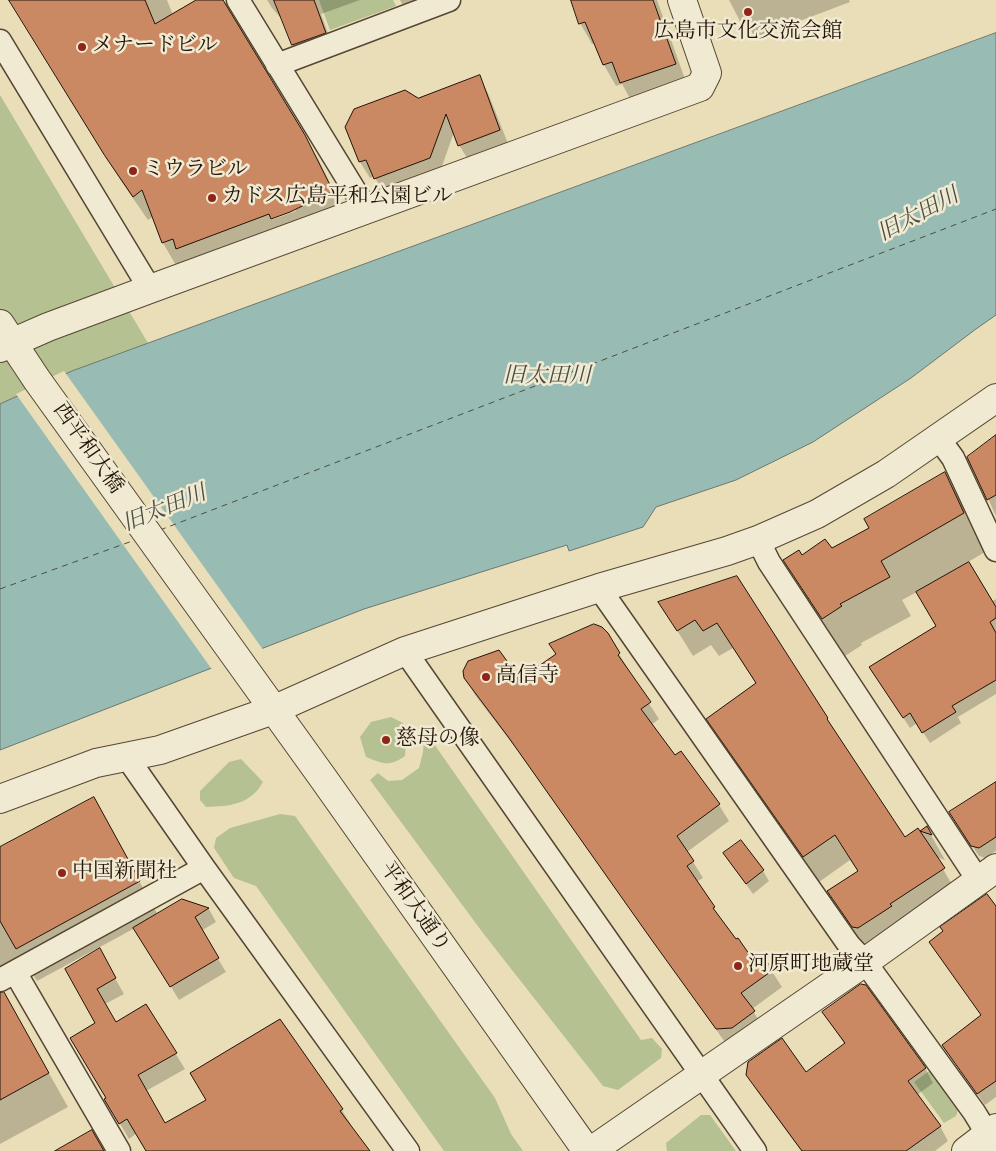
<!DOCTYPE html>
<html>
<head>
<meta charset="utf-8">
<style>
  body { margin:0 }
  canvas { display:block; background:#eadeb9 }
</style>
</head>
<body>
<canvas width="996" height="1151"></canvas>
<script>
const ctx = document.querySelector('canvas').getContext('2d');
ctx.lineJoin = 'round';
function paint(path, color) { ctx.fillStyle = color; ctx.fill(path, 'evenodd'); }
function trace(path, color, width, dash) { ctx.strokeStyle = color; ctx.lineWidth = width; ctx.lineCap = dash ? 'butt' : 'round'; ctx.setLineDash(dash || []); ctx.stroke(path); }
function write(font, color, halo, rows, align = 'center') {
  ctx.font = font + ' "IM FELL DW Pica","Noto Serif JP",serif'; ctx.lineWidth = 5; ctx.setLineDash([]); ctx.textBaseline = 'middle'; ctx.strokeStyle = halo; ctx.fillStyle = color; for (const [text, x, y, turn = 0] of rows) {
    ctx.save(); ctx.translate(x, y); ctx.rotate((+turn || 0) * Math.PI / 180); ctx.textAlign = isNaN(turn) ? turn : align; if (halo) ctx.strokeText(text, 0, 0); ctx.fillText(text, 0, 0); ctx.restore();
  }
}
paint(new Path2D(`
  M319,0H393L396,6L330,30Z
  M0,95L148,343L72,371L0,404Z
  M391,717L403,723L407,732L405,756C390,767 383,764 366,757L360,737L371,722Z
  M425,731L641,1040L652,1038L662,1049L661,1058L618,1090L603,1086L483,933L370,780L378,773L388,781L402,780L419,768L423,752Z
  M241,759L263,782C250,805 230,806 206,807L200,800V791L229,762Z
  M280,814L295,816L495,1098L511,1134L523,1151H444L256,886L234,878L214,848L216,838L230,828Z
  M932,1069L959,1107L956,1116L944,1123L914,1082Z
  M701,1115H710L736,1151H667L666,1143Z`), '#b5c190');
const water = new Path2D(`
  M996,33V315L976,329L911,378L813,442L736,480L656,507L643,527L569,551L567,545L364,609L0,750V404L72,371Z`);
paint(water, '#98bcb3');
trace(water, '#69786f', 1);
paint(new Path2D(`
  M64,371L264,651L213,671L16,394Z`), '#eadeb9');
paint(new Path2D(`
  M20,0H167L173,15L198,0H221L304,135L319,161L346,216L177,267L163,243L153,217L148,220L121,181L31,35ZM295,209L296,211L271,220V218Z
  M267,0H360L321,14L333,47L302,59L293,45L286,24L272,8Z
  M400,0H432L408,14Z
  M572,0H657L687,85L633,104L622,84L616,86L604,65L595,43L592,44L580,23Z
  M729,0H849L850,2L755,38L748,25L743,27Z
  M479,77L488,93L509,146L469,161L459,145L454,132L439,175L385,195L374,176L370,178L360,162L418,100Z
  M996,438V516L969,457Z
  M945,474L967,512L985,552L968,562L991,602L996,599V632L994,633L996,636V694L958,717L961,723L930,743L917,723L910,728L877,678L937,626L917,592L902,600L911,616L861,643L862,645L845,656L807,598L785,560L831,549L870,528Z
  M736,577L842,744L904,839L927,828L945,860L936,857L958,895L869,953L844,917L829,891L858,872L850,860L819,882L723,745L708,719L756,684L733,648L719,656L711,645L693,656L660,603Z
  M619,654L629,670L628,671L659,719L651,725L675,757L680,753L719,805L729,821L687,852L703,878L696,882L724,924L753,962L762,956L782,987L752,1009L763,1028L727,1045L521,755L475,695L465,678L519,680Z
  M996,783V851L985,858L979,856L957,823Z
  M112,832L158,915L183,901L209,909L216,922L201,931L226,972L179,1000L135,928L37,981L22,956L0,968V848Z
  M724,854L763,871L769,881L753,894Z
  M996,908V1097L985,1105L943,1045L982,1016L930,943Z
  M99,950L124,994L105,1004L116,1024L146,1006L185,1069L146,1091L165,1124L208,1100L280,1020L342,1110L351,1125L350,1126L369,1151H148L137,1133L129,1139L106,1100L108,1099L97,1023L66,970Z
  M0,1007L28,1036L68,1107L0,1144Z
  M823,1012L925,1068L933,1083L917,1095L940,1126L948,1141L935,1151H801L757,1091L748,1075L806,1074L845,1045Z`), '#0003');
trace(new Path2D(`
  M160,530L996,209
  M0,589L135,540`), '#4c4e44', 1, [6, 5]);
const building = new Path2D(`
  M9,0H145L155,24L196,0H223L305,135L333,191L290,212L271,219L269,214L176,249L173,239L162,243L142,190L133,197L105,156Z
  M274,0H314L326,33L292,45Z
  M571,0H653L676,64L620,83L612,62L603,65L585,22L579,24Z
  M480,75L500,130L458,146L446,114L430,158L374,179L366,160L359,162L345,127L354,109L405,90L418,98Z
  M996,435V495L987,500L967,457Z
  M945,472L964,513L881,561L890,577L840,604L842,606L822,619L783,560L799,550L802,555L825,539L832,548L869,528L864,519Z
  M969,562L996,607V618L990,622L996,633V680L952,706L956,712L922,733L910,713L903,718L869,667L936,626L916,592Z
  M737,576L828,718L827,719L905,837L918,828L920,831L927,826L932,835L920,831L945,868L890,904L892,906L858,928L852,927L827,891L858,871L835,835L803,857L706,719L756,683L717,623L703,631L695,620L677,631L658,602Z
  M594,624L602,627L608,633L620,653L618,655L651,702L641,709L675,755L681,751L720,804L677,836L694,861L687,866L715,907L713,908L736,939L738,938L754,961L762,955L773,970L741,993L755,1011L732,1028L716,1029L651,939L509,738L464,678L463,671L468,661L499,650L520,679L556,654L549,644Z
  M996,782V837L979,848L971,846L949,812Z
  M94,797L140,881L16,949L0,921V847Z
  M741,840L764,870L746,884L723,853Z
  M987,894L996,906V1081L977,1094L942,1045L981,1015L929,942L943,931L940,927Z
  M182,899L209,908L195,917L219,958L170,987L133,928Z
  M100,948L116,978L97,989L116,1022L146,1004L177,1053L138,1075L165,1123L206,1100L190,1073L280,1019L343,1109L340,1111L370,1151H146L127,1119L119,1124L104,1099L106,1098L70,1038L95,1023L65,969Z
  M861,984L866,985L926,1068L908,1081L941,1126L906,1151H802L746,1075L748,1062L782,1038L806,1072L845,1043L822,1012Z
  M4,992L49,1073L0,1100V993Z
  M92,1130L104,1151H55Z`);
paint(building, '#ca8962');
trace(building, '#231308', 1);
const minor = new Path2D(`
  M238,0L366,209
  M0,41L150,289
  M277,65L449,0
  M939,439L953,458L996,550
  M758,540L769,562L978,880
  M599,588L849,945L865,962L974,1112L996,1148
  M405,651L755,1151
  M126,756L204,868L408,1151
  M15,972L119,1151
  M0,980L204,868`);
const tertiary = new Path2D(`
  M0,324L37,380L323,778L587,1151
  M0,348L48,327L150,289L700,87L707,73L682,0
  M0,799L96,763L160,750L273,710L405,651L599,588L727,551L758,540L817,514L886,474L996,398
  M591,1151L865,962L996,868
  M966,1151L996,1128`);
trace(minor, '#554634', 25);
trace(tertiary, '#554634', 30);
trace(minor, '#f1ead2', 22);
trace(tertiary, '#f1ead2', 28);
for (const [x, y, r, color] of [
  [748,12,5,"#8f2418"],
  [82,47,5,"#8f2418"],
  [133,171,5,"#8f2418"],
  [212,198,5,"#8f2418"],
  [486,677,5,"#8f2418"],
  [386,740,5,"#8f2418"],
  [62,873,5,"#8f2418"],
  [738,966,5,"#8f2418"]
]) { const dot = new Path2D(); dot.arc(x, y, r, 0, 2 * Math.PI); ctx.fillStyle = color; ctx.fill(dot); trace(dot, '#f1ead2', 2); }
write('21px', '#231308', '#f1ead2', [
  ["広島市文化交流会館",748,33,"center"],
  ["メナードビル",92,47],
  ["ミウラビル",143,171],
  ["カドス広島平和公園ビル",222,198],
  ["高信寺",496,677],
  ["慈母の像",396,740],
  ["中国新聞社",72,873],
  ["河原町地蔵堂",748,966]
], 'left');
write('21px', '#231308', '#f1ead2', [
  ["西平和大橋",87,449,55],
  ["平和大通り",414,908,55]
]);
write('italic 22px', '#4c4e44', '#f1ead2', [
  ["旧太田川",919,216,-28],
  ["旧太田川",547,377],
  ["旧太田川",165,510,-22]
]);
</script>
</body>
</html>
